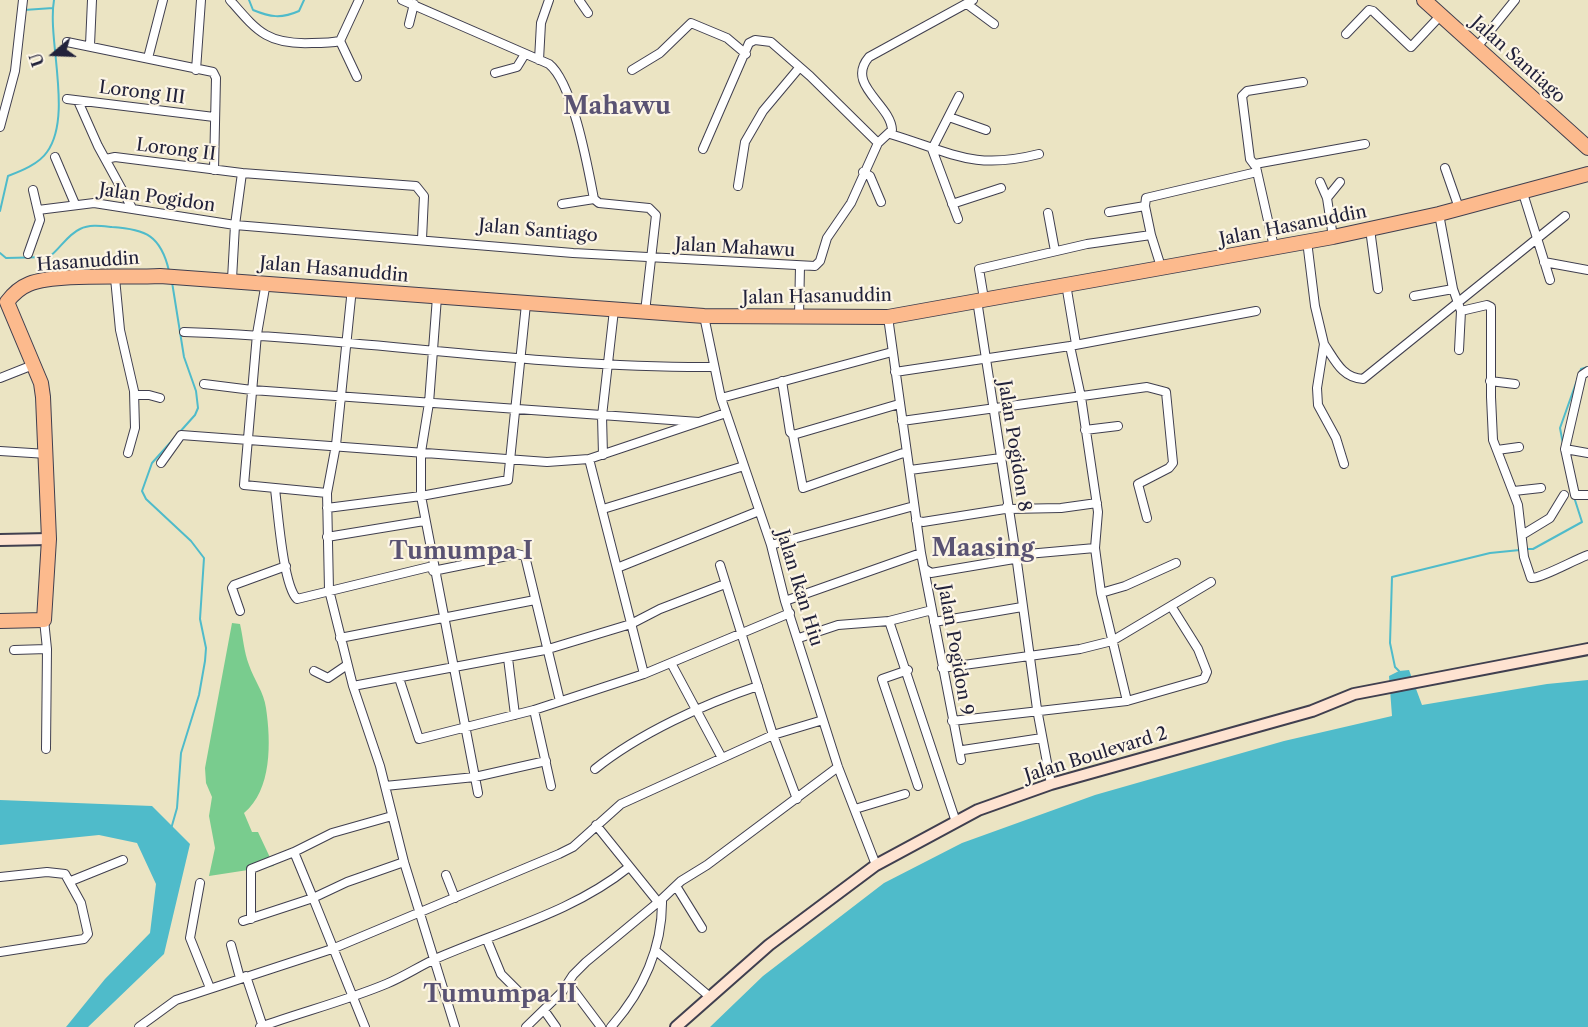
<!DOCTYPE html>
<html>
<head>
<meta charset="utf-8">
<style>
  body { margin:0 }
  #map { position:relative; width:1588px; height:1027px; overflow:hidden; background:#ebe4c3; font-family:"Libre Caslon Text",serif }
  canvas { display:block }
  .north { position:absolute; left:24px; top:24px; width:60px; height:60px; -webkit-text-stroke:4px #fcf5e5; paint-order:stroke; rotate:251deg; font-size:16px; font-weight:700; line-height:24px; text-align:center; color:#22223b }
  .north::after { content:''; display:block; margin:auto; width:21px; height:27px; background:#22223b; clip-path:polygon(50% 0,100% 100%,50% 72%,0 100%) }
</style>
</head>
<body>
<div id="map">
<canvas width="1588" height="1027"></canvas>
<div class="north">U</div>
</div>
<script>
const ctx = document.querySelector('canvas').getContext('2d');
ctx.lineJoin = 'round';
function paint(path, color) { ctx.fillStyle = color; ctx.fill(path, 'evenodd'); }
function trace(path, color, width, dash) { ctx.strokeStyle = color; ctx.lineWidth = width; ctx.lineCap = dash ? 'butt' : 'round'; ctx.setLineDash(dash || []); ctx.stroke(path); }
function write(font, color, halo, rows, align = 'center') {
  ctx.font = font + ' "Libre Caslon Text",serif'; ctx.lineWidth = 4.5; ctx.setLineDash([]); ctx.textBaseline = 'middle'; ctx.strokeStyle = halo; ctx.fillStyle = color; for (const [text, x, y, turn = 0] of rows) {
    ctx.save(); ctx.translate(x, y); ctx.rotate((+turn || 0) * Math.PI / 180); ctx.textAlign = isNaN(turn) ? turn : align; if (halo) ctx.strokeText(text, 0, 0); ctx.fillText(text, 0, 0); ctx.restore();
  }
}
paint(new Path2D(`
  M232,623L240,624C243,637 244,652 249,665C254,680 264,692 266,708C271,742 272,790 244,813L252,832H258L274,866L209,876L215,848L209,816L212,797L206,783L205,768Z`), '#79cc8e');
paint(new Path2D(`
  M1409,670L1422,705L1547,684L1588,680V1027H710L763,976L884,883L962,843L1095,795L1284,741L1392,716L1389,676L1399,671Z
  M0,800L152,806L190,844L164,954L88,1027H66L105,979L150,933L156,884L137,843L99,835L0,845Z`), '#4fbbca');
trace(new Path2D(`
  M249,0L253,10C270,17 281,19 299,11L304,0
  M24,10L53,8
  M0,211L8,176C21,171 39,164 47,152C73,116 47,40 54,0
  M0,253L6,258L49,257C60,249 67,235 80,229C90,224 102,226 112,227C146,229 161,236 169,271
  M1563,444L1560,428L1581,369L1588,367
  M1525,549H1533L1582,522L1574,497
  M1399,671L1395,667L1390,643L1392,577L1490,553L1520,550
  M171,829L177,808L181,753L199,695L205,661L206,648L200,619L204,558L191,541L146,499L142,491L152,463L195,415L198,408L196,391L184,357L172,282`), '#4fbbca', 2);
const street = new Path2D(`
  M230,0C257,31 267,45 312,43C321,43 331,43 340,41L359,0
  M402,0L549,64C573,83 588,168 594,199L599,203L649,208L656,215L645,312
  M579,0L588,13
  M967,4L994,24
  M409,24L414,4
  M1346,34L1369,10L1373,11L1411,47L1441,15
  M340,41L357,77
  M67,42L213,72L216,78L214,170
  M90,45L92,0
  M1477,47L1515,0
  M148,58L163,0
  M539,60L541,23L549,0
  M196,70L201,0
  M632,70L660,53L691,23L727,38L746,54
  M495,73L517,67L525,54
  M67,99L214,117
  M78,101L98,146L132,208
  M949,117L986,130
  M0,127L15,71L23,0
  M890,134C951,152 972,171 1039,154
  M703,149L749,43L755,40L771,42L810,76L878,143
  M55,157L75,204
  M106,159L115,157L242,173L416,186L424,196L422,239
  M1255,164L1365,144
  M1445,168L1459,208
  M863,172L870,176L881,202
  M1320,182L1327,198L1333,237
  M738,186L745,142L763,111L799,68
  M1522,190L1550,280
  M1327,198L1340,182
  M562,204L594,199
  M952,204L1001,188
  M38,210L94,203L235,225L242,173
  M1109,212L1145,206
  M1048,213L1055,251
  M1439,214L1453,289L1461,311L1459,350
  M958,219L932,149L959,96
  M1370,229L1378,289
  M1151,235L1145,206L1146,198L1257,172
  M1307,241L1315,306L1324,344L1317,388L1318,405L1336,438L1344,464
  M1274,247L1256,167L1250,159L1242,96L1247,91L1303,82
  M28,254L40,220L33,190
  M1544,262L1588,270
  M115,278L120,330L134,391L135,428L128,453
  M232,279L235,225L573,253L815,266L820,261L827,238L851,203L878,143L892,130C891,104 845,85 869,57L973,0
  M266,282L257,334L244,485L327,493
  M1066,284L1076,344
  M352,288L336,445L327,493L329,590L353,686L380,766L404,862L455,1027
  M1414,296L1453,289
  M437,297L429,403L421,452V496L478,793
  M984,299L979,269L1087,244L1151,235L1162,270
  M977,300L1016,555L1037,709L1051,784
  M1461,311L1487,305L1491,307V397L1493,440L1518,505L1524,557L1531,578C1540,579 1574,560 1588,555
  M704,316L721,398L771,545L785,601L838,767L876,865
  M799,316L800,266
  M888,317L921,553L961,760
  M184,332C360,338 536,368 713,367
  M1324,344C1335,360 1342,378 1363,379L1565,216
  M1070,346L1081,397L1098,512L1095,548
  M895,372L1070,346L1256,311
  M0,378L33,365
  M782,381L790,432L793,435L899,404
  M1490,381L1515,384
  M204,384L252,390L699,422
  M135,395H149L160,398
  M721,398L892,352
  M902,421L1147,387L1166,392L1173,463L1169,468L1138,484L1147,518
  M1085,430L1118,426
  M793,435L803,488L906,452
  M1565,449L1582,375L1588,371
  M1497,450L1519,447
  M0,451L47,454
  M1588,453L1565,449L1575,495H1588
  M603,455L602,416L614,310
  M589,459L726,413
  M161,463L181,435L547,462L589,459L644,674
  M910,470L1001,458
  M275,489C278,512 283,585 297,599L433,566
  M1514,491L1541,488
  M327,508L421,496L508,480L526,304
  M603,509L744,466
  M1009,509L1061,508L1097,503
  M916,520L923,522L1005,509L1008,505
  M1522,535L1550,518L1564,495
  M327,537L424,521
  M771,545L914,506
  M720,565L773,735L797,799
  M617,568L759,511
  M925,569L931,573L1014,559L1016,555L1095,548L1101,593L1127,701
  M433,571L517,554L525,556L560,701
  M1101,593L1125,586L1176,563
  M785,601L921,553
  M240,611L232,588L234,585L286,566
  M44,620L47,649L46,749
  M889,621L932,610
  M934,622L1022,607
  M340,638L535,600
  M799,638L838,625L889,621L956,822
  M14,650L47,649
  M508,658L515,715
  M671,663L722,758
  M942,668L1080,649L1112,641L1211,582
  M908,670L882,679L918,786
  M314,671L328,678L347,665
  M399,678L419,739L534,710L644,674L790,613
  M353,686L545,650L631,624L660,609L725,584
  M534,710L551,786
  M952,721L1127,701L1204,679L1207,672L1198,649L1171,606
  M959,748L963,750L1042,738
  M595,769C640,733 704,704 758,686
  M385,786L475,777L546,761
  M855,809L905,794
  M596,825L658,902
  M446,875L455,898
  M0,877L47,872L65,874L81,903L88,934L84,939L0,952
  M71,881L123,860
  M200,883L190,938L210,988
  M676,886L702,928
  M251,919V869L294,852
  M243,921L313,898L294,852L332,833L392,816
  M487,940L501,974L522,995
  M231,945L240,978
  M655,950L710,997
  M246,976L263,1027
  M568,983L601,1027
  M544,1010L556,1027
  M139,1027L176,1000L332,949L559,854L573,847L621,804L773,735L823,720
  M260,1027C302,1012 345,1001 386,984C403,977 418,967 435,959C501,930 572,913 629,867
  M365,1027L313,898L347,882L404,862
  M526,1027L562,992L573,975L586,962L662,899
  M611,1027C643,991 663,947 662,899L681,881L707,865L838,767`);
const secondary = new Path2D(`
  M0,540L49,539
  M676,1027L769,945L876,865L978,810L1051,784L1312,711L1354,694L1588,649`);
const highway = new Path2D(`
  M1424,0L1588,148
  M0,621L44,620L49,539L43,397L41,383L7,302C13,294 19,288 29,284C58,273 125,278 160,276L704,316L888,317L1333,237L1439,214L1588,174`);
trace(street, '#403f4f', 10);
trace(secondary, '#403f4f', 14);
trace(highway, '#403f4f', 16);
trace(street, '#fff', 8);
trace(secondary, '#fee3d1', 10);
trace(highway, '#fcba8d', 14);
write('18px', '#22223b', '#fcf5e5', [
  ["Jalan Santiago",1518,60,42],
  ["Lorong III",142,93,7],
  ["Lorong II",176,150,7],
  ["Jalan Pogidon",157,198,8],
  ["Jalan Hasanuddin",1293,226,-11],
  ["Jalan Santiago",538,231,5],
  ["Jalan Mahawu",735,248,3],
  ["Hasanuddin",88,262,-4],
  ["Jalan Hasanuddin",334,270,5],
  ["Jalan Hasanuddin",817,297,-1],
  ["Jalan Pogidon 8",1014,446,81],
  ["Jalan Ikan Hiu",799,588,73],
  ["Jalan Pogidon 9",955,650,80],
  ["Jalan Boulevard 2",1096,755,-17]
]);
write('bold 24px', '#5a5373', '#fcf5e5', [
  ["Mahawu",617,107],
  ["Maasing",983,549],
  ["Tumumpa I",461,552],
  ["Tumumpa II",500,995]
]);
</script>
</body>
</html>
